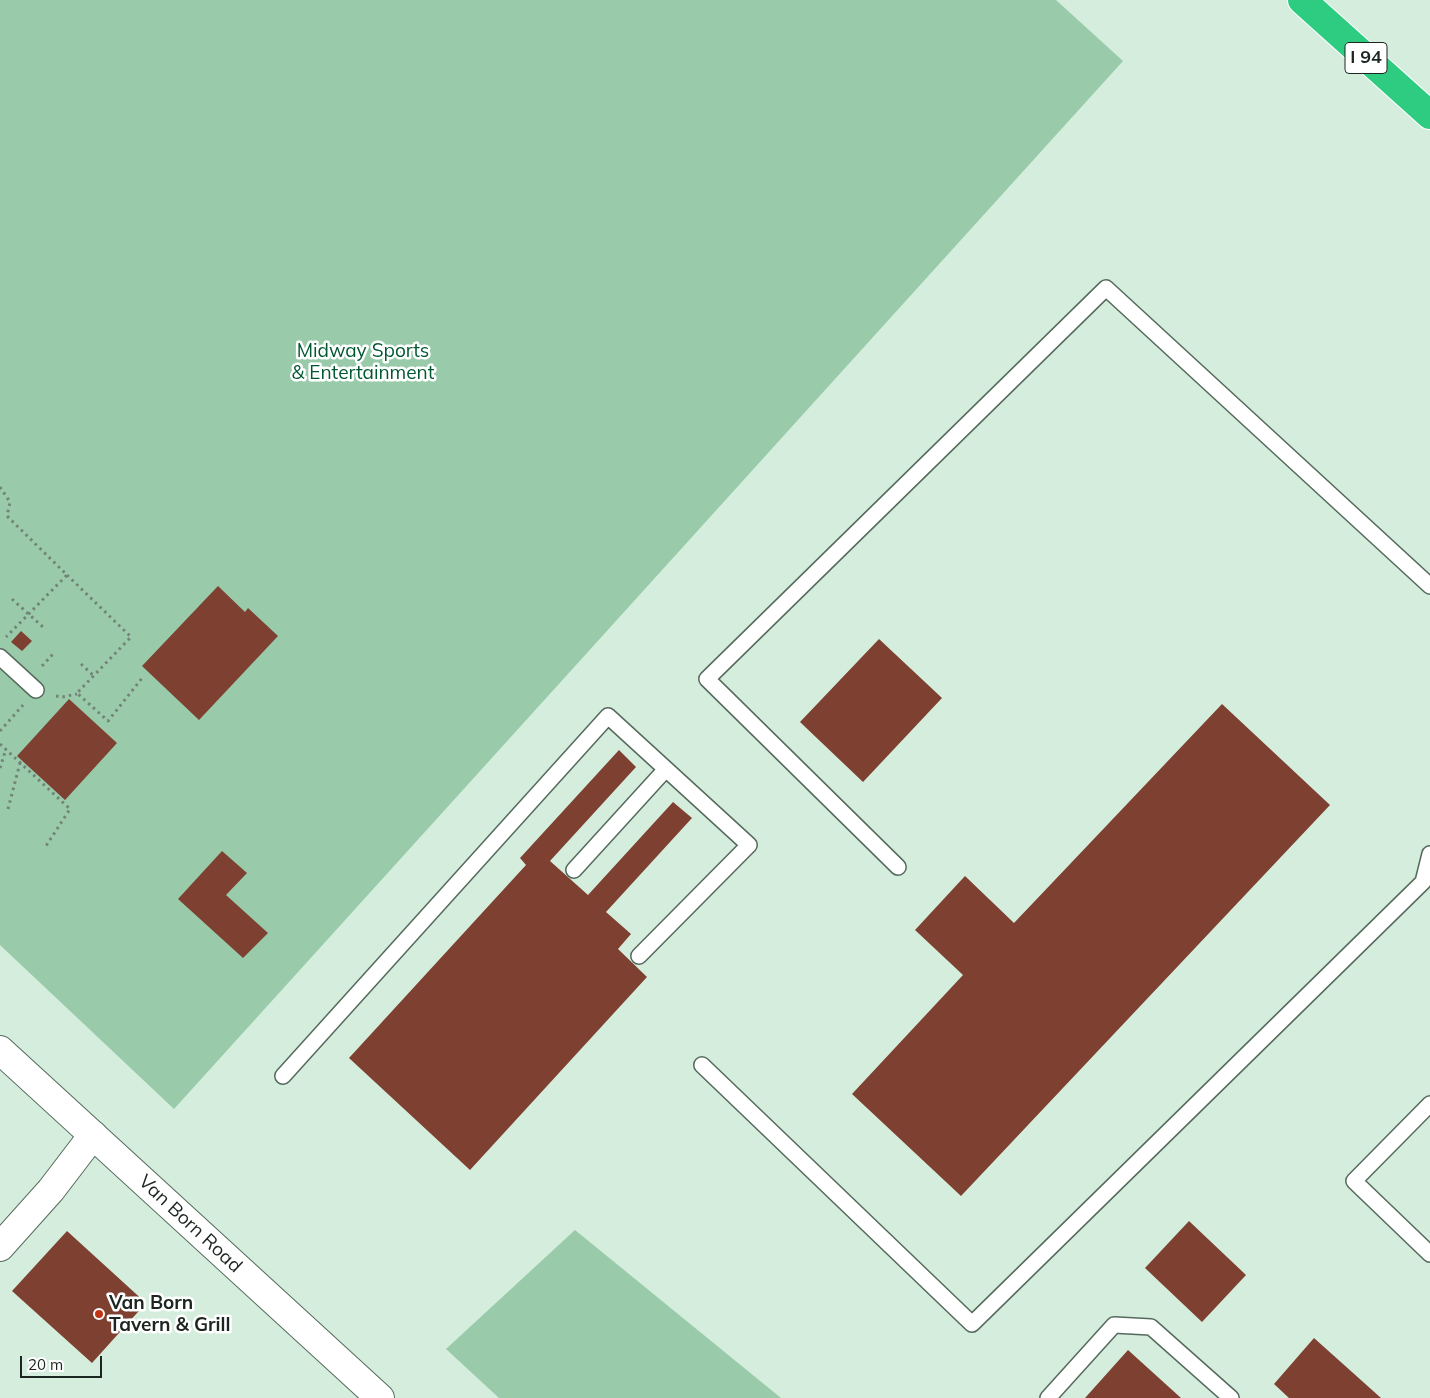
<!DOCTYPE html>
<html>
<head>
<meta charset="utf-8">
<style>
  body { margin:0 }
  #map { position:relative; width:1430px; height:1398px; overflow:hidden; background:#d4eddc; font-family:Mulish,sans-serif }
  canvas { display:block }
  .scale { position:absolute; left:20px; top:1356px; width:82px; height:22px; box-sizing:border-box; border:2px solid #1c251f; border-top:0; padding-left:6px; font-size:15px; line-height:18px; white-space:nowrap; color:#1c251f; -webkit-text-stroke:4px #fff; paint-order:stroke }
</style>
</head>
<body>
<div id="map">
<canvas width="1430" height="1398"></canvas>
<div class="scale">20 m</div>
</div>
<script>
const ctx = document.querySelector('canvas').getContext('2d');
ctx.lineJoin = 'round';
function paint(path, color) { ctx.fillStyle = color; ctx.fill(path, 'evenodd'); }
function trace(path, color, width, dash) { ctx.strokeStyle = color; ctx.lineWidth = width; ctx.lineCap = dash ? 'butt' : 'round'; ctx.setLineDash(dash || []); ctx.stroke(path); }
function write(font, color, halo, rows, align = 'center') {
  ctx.font = font + ' Mulish,sans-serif'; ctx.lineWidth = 5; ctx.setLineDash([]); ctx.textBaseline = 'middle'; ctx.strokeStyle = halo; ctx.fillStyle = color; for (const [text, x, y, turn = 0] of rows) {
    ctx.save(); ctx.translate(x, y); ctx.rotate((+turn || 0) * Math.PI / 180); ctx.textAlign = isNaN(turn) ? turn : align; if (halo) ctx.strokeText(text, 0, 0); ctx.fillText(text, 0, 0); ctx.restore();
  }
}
paint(new Path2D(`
  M0,0H1056L1123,61L174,1109L0,945Z
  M575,1230L781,1398H499L446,1349Z`), '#99cbab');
paint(new Path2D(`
  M218,586L245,612L248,608L278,636L199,720L142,666Z
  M21,631L32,641L22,651L11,642Z
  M879,639L942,698L863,782L800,722Z
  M69,699L117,743L65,800L17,756Z
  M1222,704L1330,805L961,1196L852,1094L963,975L915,930L965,876L1014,923Z
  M619,750L636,767L550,861L588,895L673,802L692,818L606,912L631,934L618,949L647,977L470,1170L349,1058L526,865L520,858Z
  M222,851L247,873L226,895L268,933L243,958L178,899Z
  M1189,1221L1246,1275L1202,1322L1145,1268Z
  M67,1231L146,1303L92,1363L12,1291Z
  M1314,1338L1381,1398H1289L1274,1384Z
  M1128,1350L1181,1398H1085Z`), '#7e4031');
const lane = new Path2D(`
  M0,657L36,690
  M898,867L707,679L1106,288L1430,586
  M574,870L666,769
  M702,1065L972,1324L1423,882L1430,854
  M283,1076L608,716L749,845L639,956
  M1430,1104L1354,1181L1430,1254
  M1048,1398L1114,1325L1151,1327L1231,1398`);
const street = new Path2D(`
  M0,1247L51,1190L93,1135`);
const secondary = new Path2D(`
  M0,1050L380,1398`);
const highway = new Path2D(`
  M1302,0L1430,115`);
trace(lane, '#556a5c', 18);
trace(street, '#556a5c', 30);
trace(secondary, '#556a5c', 30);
trace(highway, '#fff', 30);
trace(new Path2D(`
  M0,487L10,502L7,516L67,575L6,637
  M67,575L131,637L77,693L108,721L143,677
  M12,599L44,628
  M81,664L94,676
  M42,666L54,653
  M56,696L62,697L77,694
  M0,731L23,705
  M0,744L70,809L46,846
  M0,768L6,749
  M8,809L20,763`), '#738378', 3, [2.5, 4]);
trace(lane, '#fff', 15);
trace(street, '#fff', 28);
trace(secondary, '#fff', 28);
trace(highway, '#2dcc80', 28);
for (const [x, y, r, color] of [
  [99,1314,5,"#bf3512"]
]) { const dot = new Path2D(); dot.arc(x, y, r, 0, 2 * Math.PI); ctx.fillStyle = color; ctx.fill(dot); trace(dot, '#fff', 2); }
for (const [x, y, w] of [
  [1366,58,42]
]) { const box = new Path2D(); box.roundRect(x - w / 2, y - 15.5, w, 31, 4); ctx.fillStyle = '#fff'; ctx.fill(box); trace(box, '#1c251f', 1); }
write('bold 18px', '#1c251f', null, [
  ["I 94",1366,58]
]);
write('19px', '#005732', '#fff', [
  ["Midway Sports",363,351],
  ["& Entertainment",363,373]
]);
write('19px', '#1c251f', '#fff', [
  ["Van Born Road",190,1224,43]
]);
write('bold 19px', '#1c251f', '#fff', [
  ["Van Born",109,1303],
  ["Tavern & Grill",109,1325]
], 'left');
</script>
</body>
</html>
